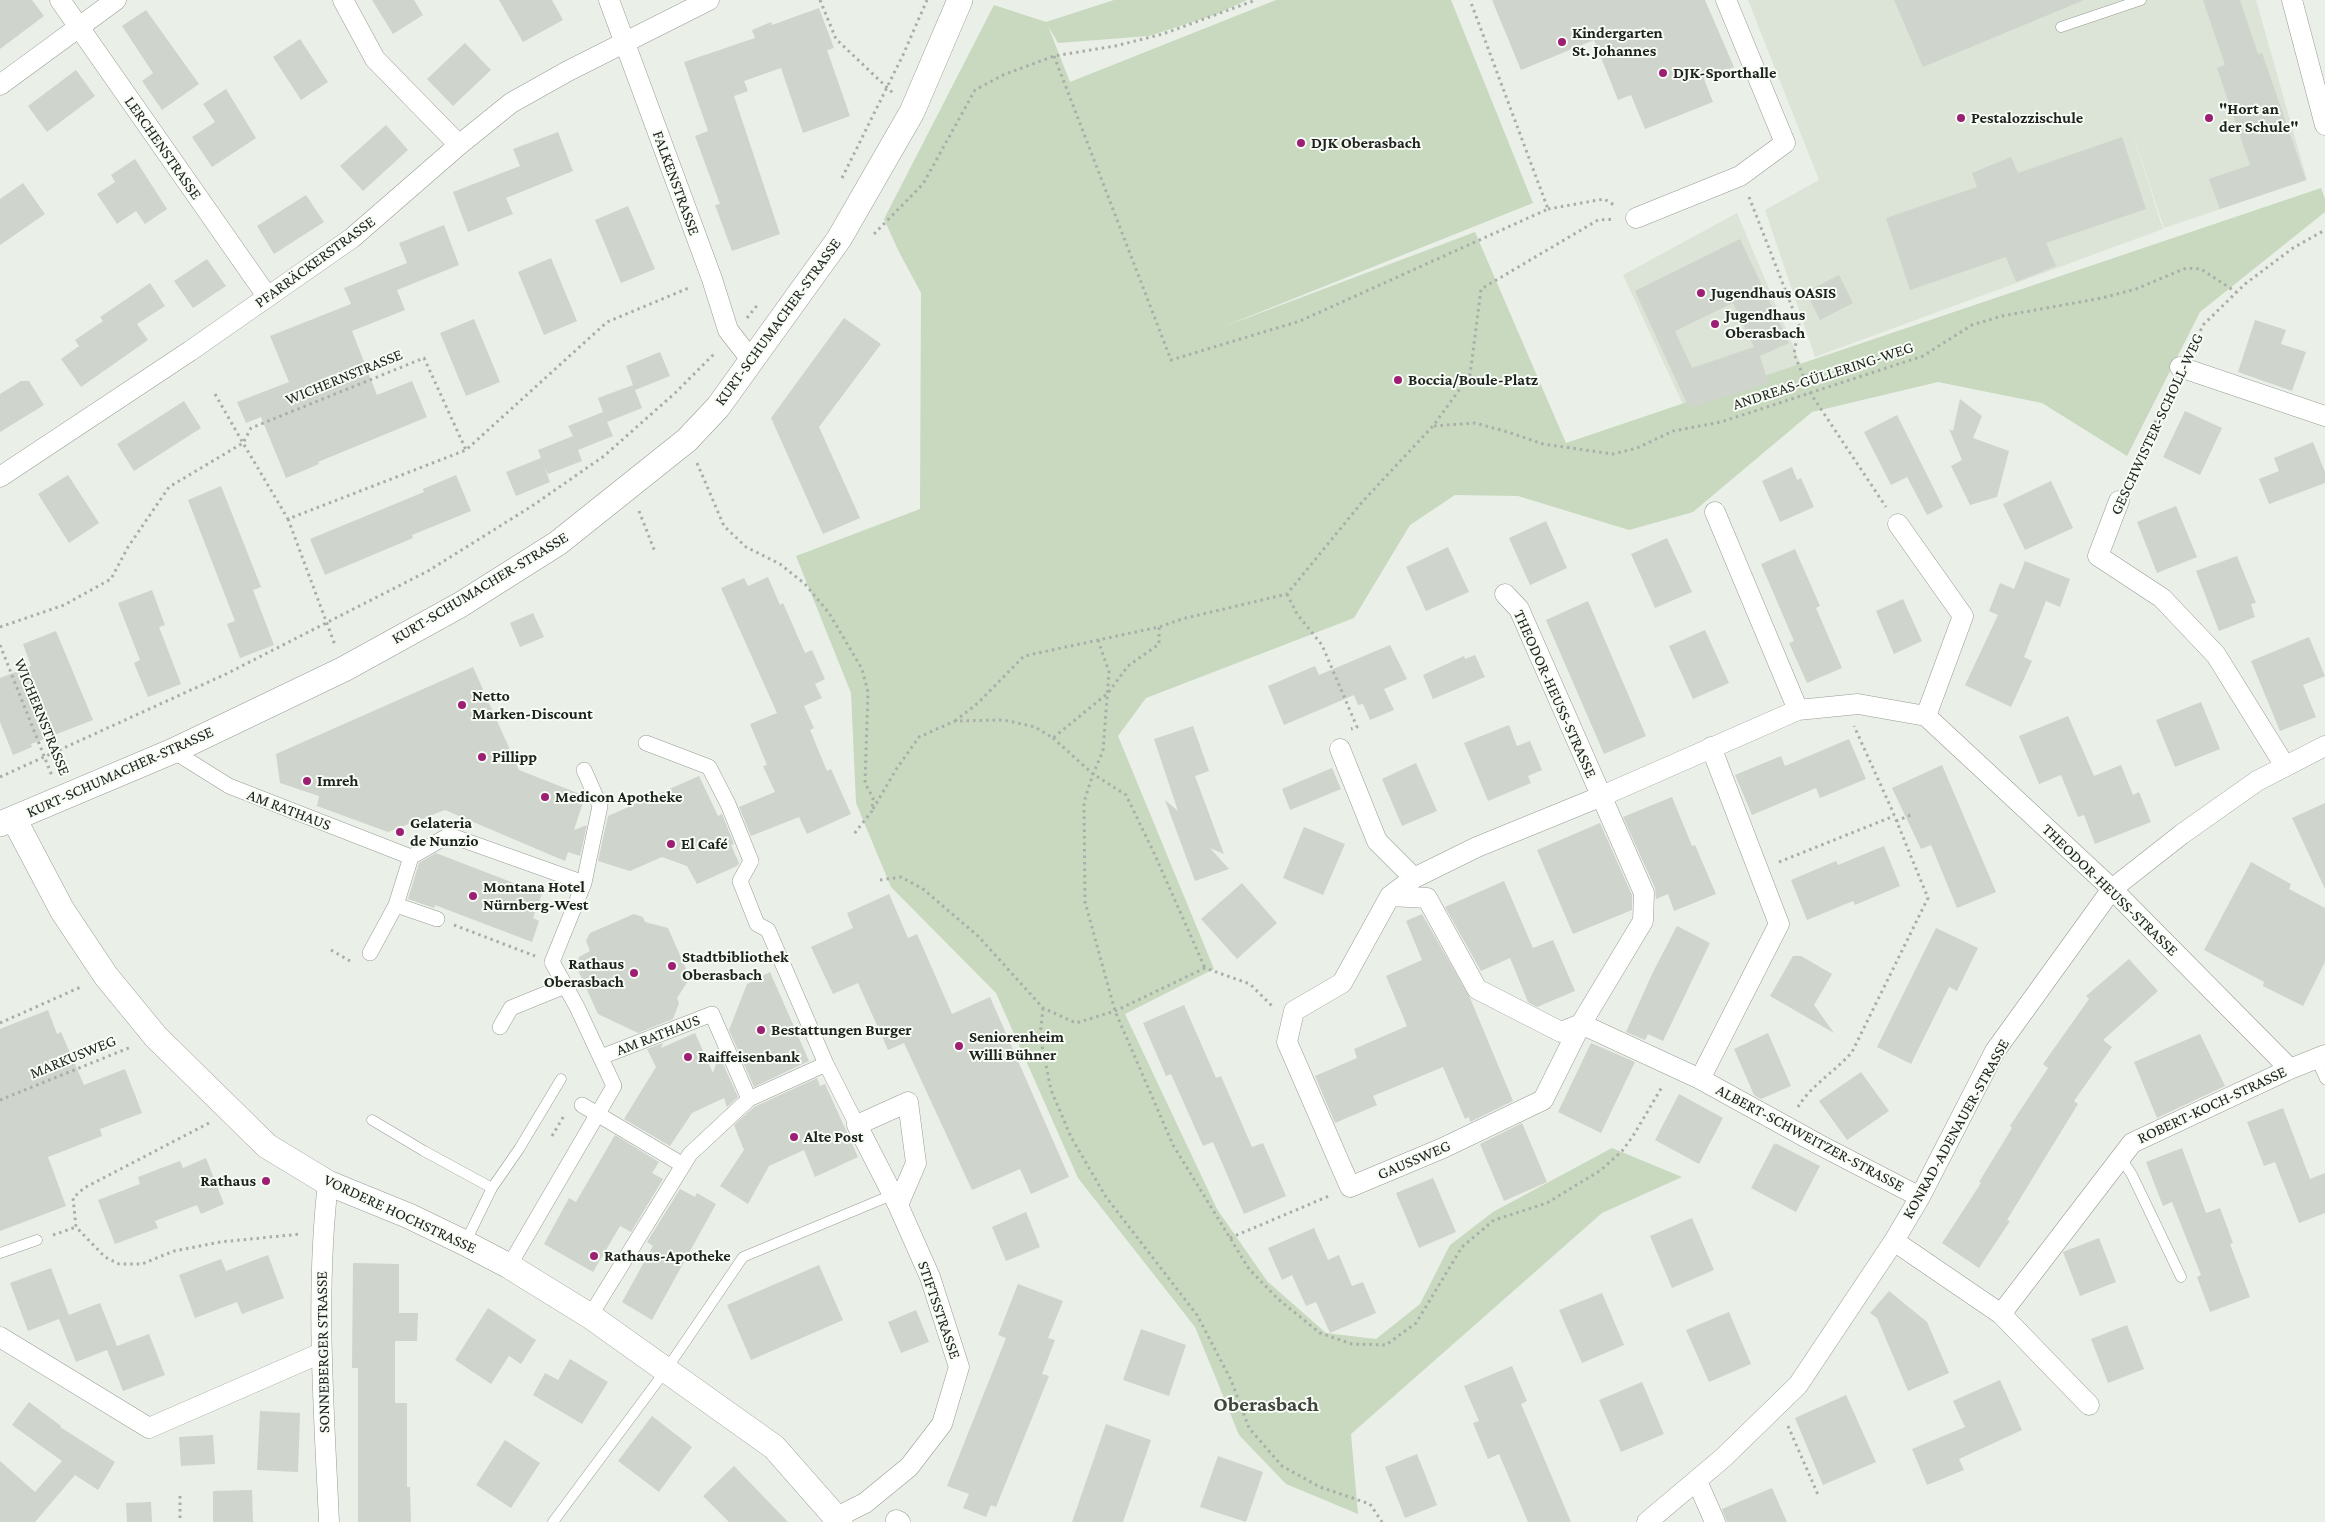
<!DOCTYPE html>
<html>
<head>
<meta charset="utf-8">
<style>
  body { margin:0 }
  canvas { display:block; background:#eaefe7 }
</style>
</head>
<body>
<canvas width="2325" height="1522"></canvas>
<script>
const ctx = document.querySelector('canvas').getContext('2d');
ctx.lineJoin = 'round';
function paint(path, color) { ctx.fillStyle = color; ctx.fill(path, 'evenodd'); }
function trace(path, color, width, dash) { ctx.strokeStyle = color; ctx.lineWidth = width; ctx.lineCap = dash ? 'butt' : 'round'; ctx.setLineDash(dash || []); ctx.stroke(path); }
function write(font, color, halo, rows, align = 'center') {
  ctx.font = font + ' "Crimson Pro",serif'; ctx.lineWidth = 4; ctx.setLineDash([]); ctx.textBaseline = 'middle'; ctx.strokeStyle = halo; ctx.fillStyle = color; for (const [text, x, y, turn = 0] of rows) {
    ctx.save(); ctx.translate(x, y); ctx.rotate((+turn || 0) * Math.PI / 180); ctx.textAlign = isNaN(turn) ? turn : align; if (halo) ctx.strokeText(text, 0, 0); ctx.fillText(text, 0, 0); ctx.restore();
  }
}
paint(new Path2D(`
  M1748,0H2256L2307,180L2164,228L2126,114L2163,229L1815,357L1765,210L1819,180Z
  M1737,213L1805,374L1687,413L1623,275Z`), '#dbe4d6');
paint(new Path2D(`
  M1114,0H1247L1217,14L1149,36L1058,43L1048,26L1070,82L1276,0H1451L1533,203L1220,328L1475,232L1566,443L2321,188L2325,199V212L2200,312L2127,456L2042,403L1938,382L1812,412L1693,512L1629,530L1518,496L1455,495L1410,525L1354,618L1146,698L1118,736L1214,969L1125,1014L1217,1209L1267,1281L1326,1333L1376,1339L1420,1304L1450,1245L1493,1212L1612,1148L1682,1177L1602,1213L1351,1434L1358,1514L1286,1484L1239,1435L1195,1327L1078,1178L996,993L891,887L856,803L851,693L796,556L920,509L921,293L898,250L884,219L994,5L1046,22Z`), '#c8d9c0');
paint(new Path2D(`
  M0,0H32L44,16L0,49Z
  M372,0H414L423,15L393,34Z
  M499,0H552L563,20L523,42Z
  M1492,0H1705L1734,67L1704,79L1713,102L1645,129L1631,95L1618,100L1594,40L1521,70Z
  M1894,0H2084L1923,67Z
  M2203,0H2240L2258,54L2262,53L2306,180L2220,209L2209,179L2250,165L2217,68L2225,65Z
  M819,8L834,48L827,50L850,116L803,133L781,68L744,81L748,91L734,96L780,234L732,251L715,205L720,204L695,136L708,131L684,62L755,38L752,30L771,22L772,25Z
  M146,10L199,84L162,110L142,81L153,73L122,26Z
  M300,39L328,82L301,100L273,57Z
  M465,43L491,70L453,106L427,79Z
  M76,70L95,96L47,132L28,106Z
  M226,89L256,138L212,167L192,137L215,122L203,104Z
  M386,125L408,150L363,191L340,166Z
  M558,132L573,171L506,198L513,214L468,232L453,192L520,166L513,149Z
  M2122,137L2146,209L2046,243L2056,266L2016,282L2006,257L1910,290L1886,218L1977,187L1972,173L2011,157L2018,173Z
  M135,159L167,209L145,224L136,211L117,224L97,194L115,182L111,175Z
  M23,183L45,214L0,245V199Z
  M306,195L324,222L274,254L257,226Z
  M628,206L655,269L621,283L595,220Z
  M444,225L459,265L397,290L405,310L352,331L377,395L412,381L427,417L318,462L319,464L286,478L261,417L246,423L237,402L289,382L270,336L351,304L344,288L407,263L399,243Z
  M1740,239L1789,343L1760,356L1768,383L1689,408L1635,291ZM1733,303L1754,347L1692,368L1675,331Z
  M551,258L577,321L544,335L518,272Z
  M207,259L226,286L193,308L174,281Z
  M1839,275L1853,303L1820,320L1806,292Z
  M150,283L165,306L137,324L148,340L81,387L61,359L79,346L75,340L103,321L100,317Z
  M844,318L881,344L819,427L860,518L823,534L771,418Z
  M474,319L500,382L466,396L440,333Z
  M2255,320L2286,330L2281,344L2306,352L2292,391L2238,372Z
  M660,352L670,376L635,390L642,408L607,422L613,436L578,450L574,439L582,461L548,474L544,466L550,482L516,496L506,472L541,458L538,450L573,436L568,426L603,412L598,398L633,385L626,366Z
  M21,381H29L44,405L0,432V394Z
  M1960,399L1982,416L1973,438L2009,451L1997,497L1970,505L1951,466L1962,460L1949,429L1953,431Z
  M184,401L201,428L134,471L117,444Z
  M2185,411L2222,428L2200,475L2163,457Z
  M1897,415L1943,507L1927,515L1907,477L1891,485L1864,432Z
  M2313,442L2325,472V483L2269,504L2259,479L2279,471L2274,458Z
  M1792,467L1797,480L1801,478L1814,507L1780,522L1762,481Z
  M68,475L99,523L69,543L38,494Z
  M456,475L471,511L412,535L413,538L325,575L310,539L424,492L423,489Z
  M2051,481L2073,528L2025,550L2003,504Z
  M221,486L261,587L253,590L274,645L240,658L227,624L235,621L188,500Z
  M2176,506L2197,557L2157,573L2137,522Z
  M1546,521L1567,568L1530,585L1509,538Z
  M1667,538L1692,592L1655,608L1631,554Z
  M1448,547L1469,592L1426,611L1406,567Z
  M1795,549L1820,606L1816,608L1842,668L1807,683L1789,643L1794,641L1761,564Z
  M2237,556L2256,603L2251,604L2255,617L2219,631L2196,571Z
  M2025,561L2070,579L2060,607L2046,601L2024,657L2032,661L2011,707L1965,685L1998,615L1989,611L2000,583L2014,589Z
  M768,577L780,605L783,603L805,653L812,650L825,679L815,684L822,698L804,706L814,728L810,730L827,771L831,769L851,814L807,834L799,817L751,836L739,807L775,792L763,766L767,765L750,724L777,713L721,588L744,578L748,586Z
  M152,590L165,625L159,627L181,684L148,697L134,663L140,660L118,603Z
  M1903,599L1922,641L1894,654L1876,611Z
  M1588,601L1646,736L1604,754L1546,620Z
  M533,613L544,637L520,647L510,623Z
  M1705,630L1729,683L1693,699L1669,646Z
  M56,631L93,720L31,744L32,747L13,755L0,722V678L31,666L23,644Z
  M2309,637L2325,676L2303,685L2316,717L2280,731L2251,661Z
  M1390,645L1407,679L1384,689L1394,710L1370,720L1363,704L1358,705L1354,695L1284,725L1268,686L1315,666L1319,675Z
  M1475,655L1485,677L1433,699L1423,675L1464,656L1465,659Z
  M473,667L519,770L585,796L574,830L587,825L580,856L568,852L565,861L445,810L388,832L317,806L319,796L280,783L276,754Z
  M2201,702L2220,749L2175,767L2156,720Z
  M2068,716L2094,776L2121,765L2133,795L2139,792L2151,822L2095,844L2084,815L2078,817L2061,775L2039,784L2019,736Z
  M1509,725L1517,746L1530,741L1542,770L1528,776L1531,783L1488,801L1464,743Z
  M1193,726L1209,771L1195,776L1224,854L1210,848L1229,869L1195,881L1165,800L1178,811L1154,739Z
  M1849,739L1866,779L1820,798L1816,788L1752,815L1735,775L1781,756L1785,766Z
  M1416,763L1437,811L1402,826L1382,779Z
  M1942,765L1996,892L1957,908L1931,845L1921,849L1892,788Z
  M1332,768L1341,789L1290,810L1282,789Z
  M699,776L718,816L722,814L734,844L731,845L739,863L737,866L697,884L687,866L662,857L630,871L598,861L608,816Z
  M1672,797L1692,846L1695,845L1716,894L1674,911L1668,894L1656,899L1655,888L1623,817Z
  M2325,803V889L2292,818Z
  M1600,823L1632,895V910L1573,934L1537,850Z
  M1304,827L1345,844L1323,895L1283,878Z
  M1884,846L1900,886L1855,905L1853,901L1807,920L1791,880L1836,861L1838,865Z
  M436,853L542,894L533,918L539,921L532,942L435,905L434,908L408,899L419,863Z
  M2251,862L2291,884L2289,889L2325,908V962L2303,1006L2263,986L2264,982L2204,950Z
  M1504,881L1533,948L1553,940L1575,991L1537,1007L1528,1002L1510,958L1481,971L1445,907Z
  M1242,883L1277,923L1237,959L1201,919Z
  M889,894L908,938L917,934L952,1014L990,997L1069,1177L1031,1194L1020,1169L972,1190L904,1043L888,1050L858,983L833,994L811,947L853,928L847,913Z
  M634,914L643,917L645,922L668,928L690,978L677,998L679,1003L673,1019L638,1033L598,1014L577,968L579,957L590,951L586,941L590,933Z
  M1422,914L1470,998L1513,1101L1470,1122L1469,1117L1465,1119L1443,1067L1373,1096L1377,1105L1335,1123L1315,1076L1357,1058L1354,1049L1407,1026L1386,976L1422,960L1406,921Z
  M1677,926L1710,943L1663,1041L1648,1034L1645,1040L1626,1032L1653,972Z
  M1936,928L1978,948L1957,991L1949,987L1911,1064L1877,1047Z
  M1793,956H1801L1832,974L1814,1005L1834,1033L1770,996Z
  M2129,959L2158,991L2103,1040L2112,1047L2074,1101L2078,1104L2007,1220L2010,1221L1979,1268L1942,1243L1981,1183L1979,1182L2012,1128L2010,1126L2048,1068L2043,1064L2089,999L2086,996Z
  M770,972L809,1061L754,1087L729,1030L747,984Z
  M1184,1005L1216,1078L1221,1076L1252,1147L1263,1143L1286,1196L1244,1214L1213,1142L1203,1146L1171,1074L1166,1076L1143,1023Z
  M48,1010L57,1034L61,1032L84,1085L125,1069L142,1113L100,1129L102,1136L48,1157L66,1206L0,1231V1029Z
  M695,1033L713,1073L719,1055L738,1097L727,1107L724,1098L692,1113L670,1146L624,1119L656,1067L647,1049L663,1043L661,1048Z
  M1768,1033L1791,1086L1761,1099L1754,1095L1734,1049Z
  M2200,1034L2225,1086L2157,1118L2134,1062Z
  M1591,1043L1635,1062L1601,1133L1558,1112Z
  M1861,1072L1889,1111L1847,1140L1819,1101Z
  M817,1078L820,1086L825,1084L858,1157L815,1177L804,1150L769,1166L748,1204L720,1186L744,1150L734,1125L754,1107Z
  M1679,1094L1723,1118L1699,1164L1655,1140Z
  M2283,1108L2310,1179L2325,1173V1213L2299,1223L2275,1162L2264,1166L2247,1122Z
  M1522,1123L1547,1182L1504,1201L1480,1144Z
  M615,1135L659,1162L652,1173L663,1179L631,1232L620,1226L593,1272L544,1244L569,1198L576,1202Z
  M1775,1143L1820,1166L1796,1212L1751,1188L1774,1144L1776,1145Z
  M2182,1148L2206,1213L2220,1208L2233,1243L2230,1244L2250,1297L2210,1312L2197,1277L2201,1275L2172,1202L2163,1206L2146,1162Z
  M206,1158L224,1204L201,1214L197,1205L155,1221L158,1228L115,1244L98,1200L140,1184L138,1177L180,1161L183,1168Z
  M1433,1178L1456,1232L1419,1248L1396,1193Z
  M680,1189L695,1197L697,1193L716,1204L652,1320L622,1302L653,1246L647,1242Z
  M1026,1212L1040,1247L1006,1261L992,1227Z
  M1692,1218L1714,1270L1672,1288L1650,1236Z
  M1314,1228L1328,1260L1339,1255L1352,1286L1363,1282L1376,1313L1330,1333L1316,1302L1306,1306L1292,1275L1282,1280L1268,1248Z
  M2099,1238L2116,1282L2080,1296L2063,1252Z
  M268,1255L284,1298L242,1314L237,1302L195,1318L179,1275L221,1259L226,1271Z
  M353,1263L399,1264V1313H418L417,1341H395V1403H407V1487H410L411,1522H358V1368H352Z
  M819,1265L843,1320L751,1360L727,1305Z
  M51,1268L69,1315L100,1303L117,1346L149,1334L165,1375L123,1391L107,1350L76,1362L59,1319L28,1331L10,1283Z
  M1018,1284L1063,1301L1048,1338L1055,1340L1042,1374L1049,1376L996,1507L991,1505L986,1517L963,1508L969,1494L947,1486L1006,1338L998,1335Z
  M1889,1291L1927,1322L1949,1373L1908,1391L1877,1318L1870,1313Z
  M1602,1293L1624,1345L1582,1363L1559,1310Z
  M488,1308L536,1340L521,1364L509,1356L491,1384L455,1360Z
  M916,1310L929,1342L901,1353L888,1322Z
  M1729,1312L1751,1364L1709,1382L1686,1330Z
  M2127,1325L2144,1369L2108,1383L2091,1339Z
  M1141,1329L1186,1345L1169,1396L1123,1380Z
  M570,1359L608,1382L582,1424L533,1395L545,1373L558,1380Z
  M1512,1366L1527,1401L1521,1404L1571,1522H1528L1499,1454L1488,1459L1473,1423L1479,1421L1464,1386Z
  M2000,1380L2022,1430L1959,1459L1964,1470L1927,1485L1912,1449L1965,1427L1953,1401Z
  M1642,1382L1664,1434L1621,1452L1599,1400Z
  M1846,1395L1876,1462L1823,1485L1795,1418Z
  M29,1402L61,1426L60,1427L115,1462L98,1490L75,1475L35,1522H0V1461L35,1492L62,1461L12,1425Z
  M260,1411L300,1413L298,1472L257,1470Z
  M652,1416L692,1447L659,1492L618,1461Z
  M1106,1424L1151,1440L1123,1522H1072Z
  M213,1435L215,1464L181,1466L179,1437Z
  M505,1440L540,1463L511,1508L476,1485Z
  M1417,1454L1437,1505L1405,1518L1385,1467Z
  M1218,1456L1263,1472L1246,1522L1200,1507Z
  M734,1466L788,1522H729L703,1496Z
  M1772,1488L1787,1522H1727L1722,1509Z
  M252,1490L253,1522H213V1491Z
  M151,1502L152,1522H127L126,1503Z`), '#cfd4cc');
const service = new Path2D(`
  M2061,27L2141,0
  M2316,1059L2325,1079
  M372,1120L424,1151L492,1188
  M2121,1158L2132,1175L2181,1277
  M465,1243L492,1188L519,1149L561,1079
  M0,1253L37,1240
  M553,1522L666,1370L743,1257L892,1195`);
const pedestrian = new Path2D(`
  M173,751L229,786L411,857L449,835L584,883
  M411,857L396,905L437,919
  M370,953L396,905
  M500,1027L511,1008L565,986
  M601,1057L712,1014L749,1099
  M826,1064L857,1125
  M582,1105L683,1165
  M509,1266L614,1086L577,1007L552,962L584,883L600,806L584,770
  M590,1316L690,1154L749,1099L826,1064L768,930L757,924L740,881L751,861L728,804L709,767L646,743`);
const minor = new Path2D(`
  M60,0L267,296
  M343,0L375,59L459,145
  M609,0L712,279L728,330L752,361
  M2292,0L2325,125
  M0,85L116,0
  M1636,218L1740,176L1785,143L1726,0
  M2180,367L2325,416
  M0,477L190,351L352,238L459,145L511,103L568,71L709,0
  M2119,501L2098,556L2162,598L2216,655L2285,766
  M1715,512L1798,710
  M1898,524L1963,616L1926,716
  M1505,594L1519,609L1644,893L1643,921L1581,1024L1543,1100L1443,1148L1350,1187L1287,1042L1294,1011L1342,983L1390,896L1414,878L1477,847L1602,796L1798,710L1858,704L1926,716L2112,889L2290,1069
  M1340,749L1377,841L1414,878
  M1390,896L1427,898L1477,989L1561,1032L1581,1024L1700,1079L1818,1144L1920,1197
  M1700,1079L1779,924L1711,747
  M328,1183C315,1296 324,1409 329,1522
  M1894,1241L2001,1314L2089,1405
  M2001,1314L2132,1143L2290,1069L2325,1055
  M0,1337L149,1428L321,1353
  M1697,1481L1715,1522
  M837,1517L865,1503L909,1467L942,1424L959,1367L930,1277L898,1205L857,1125L908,1102L916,1163L898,1205
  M896,1520L900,1522
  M1647,1522L1723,1458L1798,1385L1894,1241L1920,1197L1995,1051L2112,889L2182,834L2257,781L2325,746`);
const tertiary = new Path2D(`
  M14,819L62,910L106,976L156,1037L267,1146L328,1183L409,1216L465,1243L509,1266L590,1316L774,1447L840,1522
  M0,824L173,751L344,669L460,605L558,543L687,440L718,407L839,239L912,112L960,0`);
trace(service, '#979c95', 11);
trace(pedestrian, '#979c95', 16);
trace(minor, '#979c95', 21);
trace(tertiary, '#979c95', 26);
trace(new Path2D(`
  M820,0L836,39L894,94
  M1054,56L1171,360L1300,321L1548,209L1470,0
  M842,178L903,55L927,0
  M1749,197L1799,325L1794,354L1811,394L1886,507
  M1548,209L1604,199L1616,206
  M874,234L923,184L975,90L1003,75L1054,56L1115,46L1163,34L1256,0
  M747,318L759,303
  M2191,348L2204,324L2245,284L2293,248L2325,230
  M215,394L243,443L251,428L424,358L466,450
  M1434,426L1475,423L1508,432L1543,444L1613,454L1637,448L1673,431L1721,422L1923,356L1972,325L2002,316L2102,298L2136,289L2186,268L2201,269L2236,292
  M697,463L724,526L746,547L780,564L805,584L829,613L862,669L868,692L865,783L873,798L872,811L854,834
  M2128,482L2171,387
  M639,511L655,552
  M288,519L335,645
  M1287,594L1297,614L1322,645L1357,727L1351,729
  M0,627L64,605L111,579L128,547L169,487L243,443L288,519L466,450L607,322L691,287
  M1098,640L1109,672L1103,751L1093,774L1084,802L1085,902L1115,1011L1173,1145L1249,1269L1278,1299L1320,1333L1352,1344L1386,1345L1416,1323L1462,1247L1494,1220L1547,1203L1601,1170L1622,1151L1633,1136L1662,1087
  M0,645L52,776
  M955,721L978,703L1024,656L1159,627L1182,619L1287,594L1363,501L1433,426L1470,375L1481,289L1598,220L1615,219
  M1053,738L1093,774L1126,795L1154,853L1205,968
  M0,777L226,674L428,571L532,506L604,456L675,393L716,352
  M873,809L897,768L919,737L955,721L1004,720L1035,727L1053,738L1108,693L1128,666L1159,644V627
  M1896,821L1913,814
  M1779,862L1894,816
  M880,880L901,877L923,889L978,936L1043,1008L1076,1023L1115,1011L1205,968L1250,984L1273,1007
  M454,925L535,956
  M331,950L350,961
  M1043,1008L1040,1036L1051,1090L1071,1137L1106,1197L1197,1315L1231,1380L1249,1428L1282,1466L1320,1487L1370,1504L1382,1522
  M0,1023L83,986
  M0,1100L131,1047
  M1798,1107C1811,1085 1836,1071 1852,1052L1928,898L1892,810L1854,726
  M209,1123L84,1188L73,1198L76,1227L105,1257L119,1264H142L174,1251L220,1242L301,1234
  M552,1136L565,1114
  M53,1235L76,1227
  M1230,1238L1329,1196
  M1788,1426L1819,1497
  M180,1496V1522`), '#aaaea8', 3, [2.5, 4]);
trace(service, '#fff', 10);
trace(pedestrian, '#fff', 15);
trace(minor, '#fff', 20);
trace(tertiary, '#fff', 25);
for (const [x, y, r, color] of [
  [1562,42,5,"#9d1f73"],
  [1663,73,5,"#9d1f73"],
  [1961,118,5,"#9d1f73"],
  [2209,118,5,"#9d1f73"],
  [1301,143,5,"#9d1f73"],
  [1701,293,5,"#9d1f73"],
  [1715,324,5,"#9d1f73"],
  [1398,380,5,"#9d1f73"],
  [462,705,5,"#9d1f73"],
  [482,757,5,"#9d1f73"],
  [307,781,5,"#9d1f73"],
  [545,797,5,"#9d1f73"],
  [400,832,5,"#9d1f73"],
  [671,844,5,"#9d1f73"],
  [473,896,5,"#9d1f73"],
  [672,966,5,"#9d1f73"],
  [634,973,5,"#9d1f73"],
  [761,1030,5,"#9d1f73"],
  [959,1046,5,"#9d1f73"],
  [688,1057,5,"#9d1f73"],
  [794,1137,5,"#9d1f73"],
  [266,1181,5,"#9d1f73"],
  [594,1256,5,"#9d1f73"]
]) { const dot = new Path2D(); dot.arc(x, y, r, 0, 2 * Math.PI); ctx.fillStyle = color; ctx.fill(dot); trace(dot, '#f7fdf5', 2); }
write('bold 16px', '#1f211e', '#f7fdf5', [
  ["Kindergarten",1572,33],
  ["St. Johannes",1572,51],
  ["DJK-Sporthalle",1673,73],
  ["\"Hort an",2219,109],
  ["der Schule\"",2219,127],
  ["Pestalozzischule",1971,118],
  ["DJK Oberasbach",1311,143],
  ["Jugendhaus OASIS",1711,293],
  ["Jugendhaus",1725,315],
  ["Oberasbach",1725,333],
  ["Boccia/Boule-Platz",1408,380],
  ["Netto",472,696],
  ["Marken-Discount",472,714],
  ["Pillipp",492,757],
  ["Imreh",317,781],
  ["Medicon Apotheke",555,797],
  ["Gelateria",410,823],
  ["de Nunzio",410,841],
  ["El Café",681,844],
  ["Montana Hotel",483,887],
  ["Nürnberg-West",483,905],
  ["Stadtbibliothek",682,957],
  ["Oberasbach",682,975],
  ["Rathaus",624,964,"right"],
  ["Oberasbach",624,982,"right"],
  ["Bestattungen Burger",771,1030],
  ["Seniorenheim",969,1037],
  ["Willi Bühner",969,1055],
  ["Raiffeisenbank",698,1057],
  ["Alte Post",804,1137],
  ["Rathaus",256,1181,"right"],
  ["Rathaus-Apotheke",604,1256]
], 'left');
write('16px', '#1f211e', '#f7fdf5', [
  ["LERCHENSTRASSE",163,148,55],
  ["FALKENSTRASSE",676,183,70],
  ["PFARRÄCKERSTRASSE",315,262,-36],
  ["KURT-SCHUMACHER-STRASSE",778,322,-54],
  ["ANDREAS-GÜLLERING-WEG",1823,376,-18],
  ["WICHERNSTRASSE",344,377,-22],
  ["GESCHWISTER-SCHOLL-WEG",2157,424,-65],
  ["KURT-SCHUMACHER-STRASSE",480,588,-31],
  ["THEODOR-HEUSS-STRASSE",1555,694,66],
  ["WICHERNSTRASSE",42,717,68],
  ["KURT-SCHUMACHER-STRASSE",120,772,-24],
  ["AM RATHAUS",289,810,21],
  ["THEODOR-HEUSS-STRASSE",2110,890,44],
  ["AM RATHAUS",658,1035,-21],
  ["MARKUSWEG",73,1057,-22],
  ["ROBERT-KOCH-STRASSE",2212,1105,-25],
  ["KONRAD-ADENAUER-STRASSE",1956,1129,-61],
  ["ALBERT-SCHWEITZER-STRASSE",1810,1138,28],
  ["GAUSSWEG",1414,1160,-23],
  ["VORDERE HOCHSTRASSE",400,1214,25],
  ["STIFTSSTRASSE",939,1310,71],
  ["SONNEBERGER STRASSE",323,1352,-91]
]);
write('bold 21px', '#3f443d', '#f7fdf5', [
  ["Oberasbach",1266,1405]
]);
</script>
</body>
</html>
